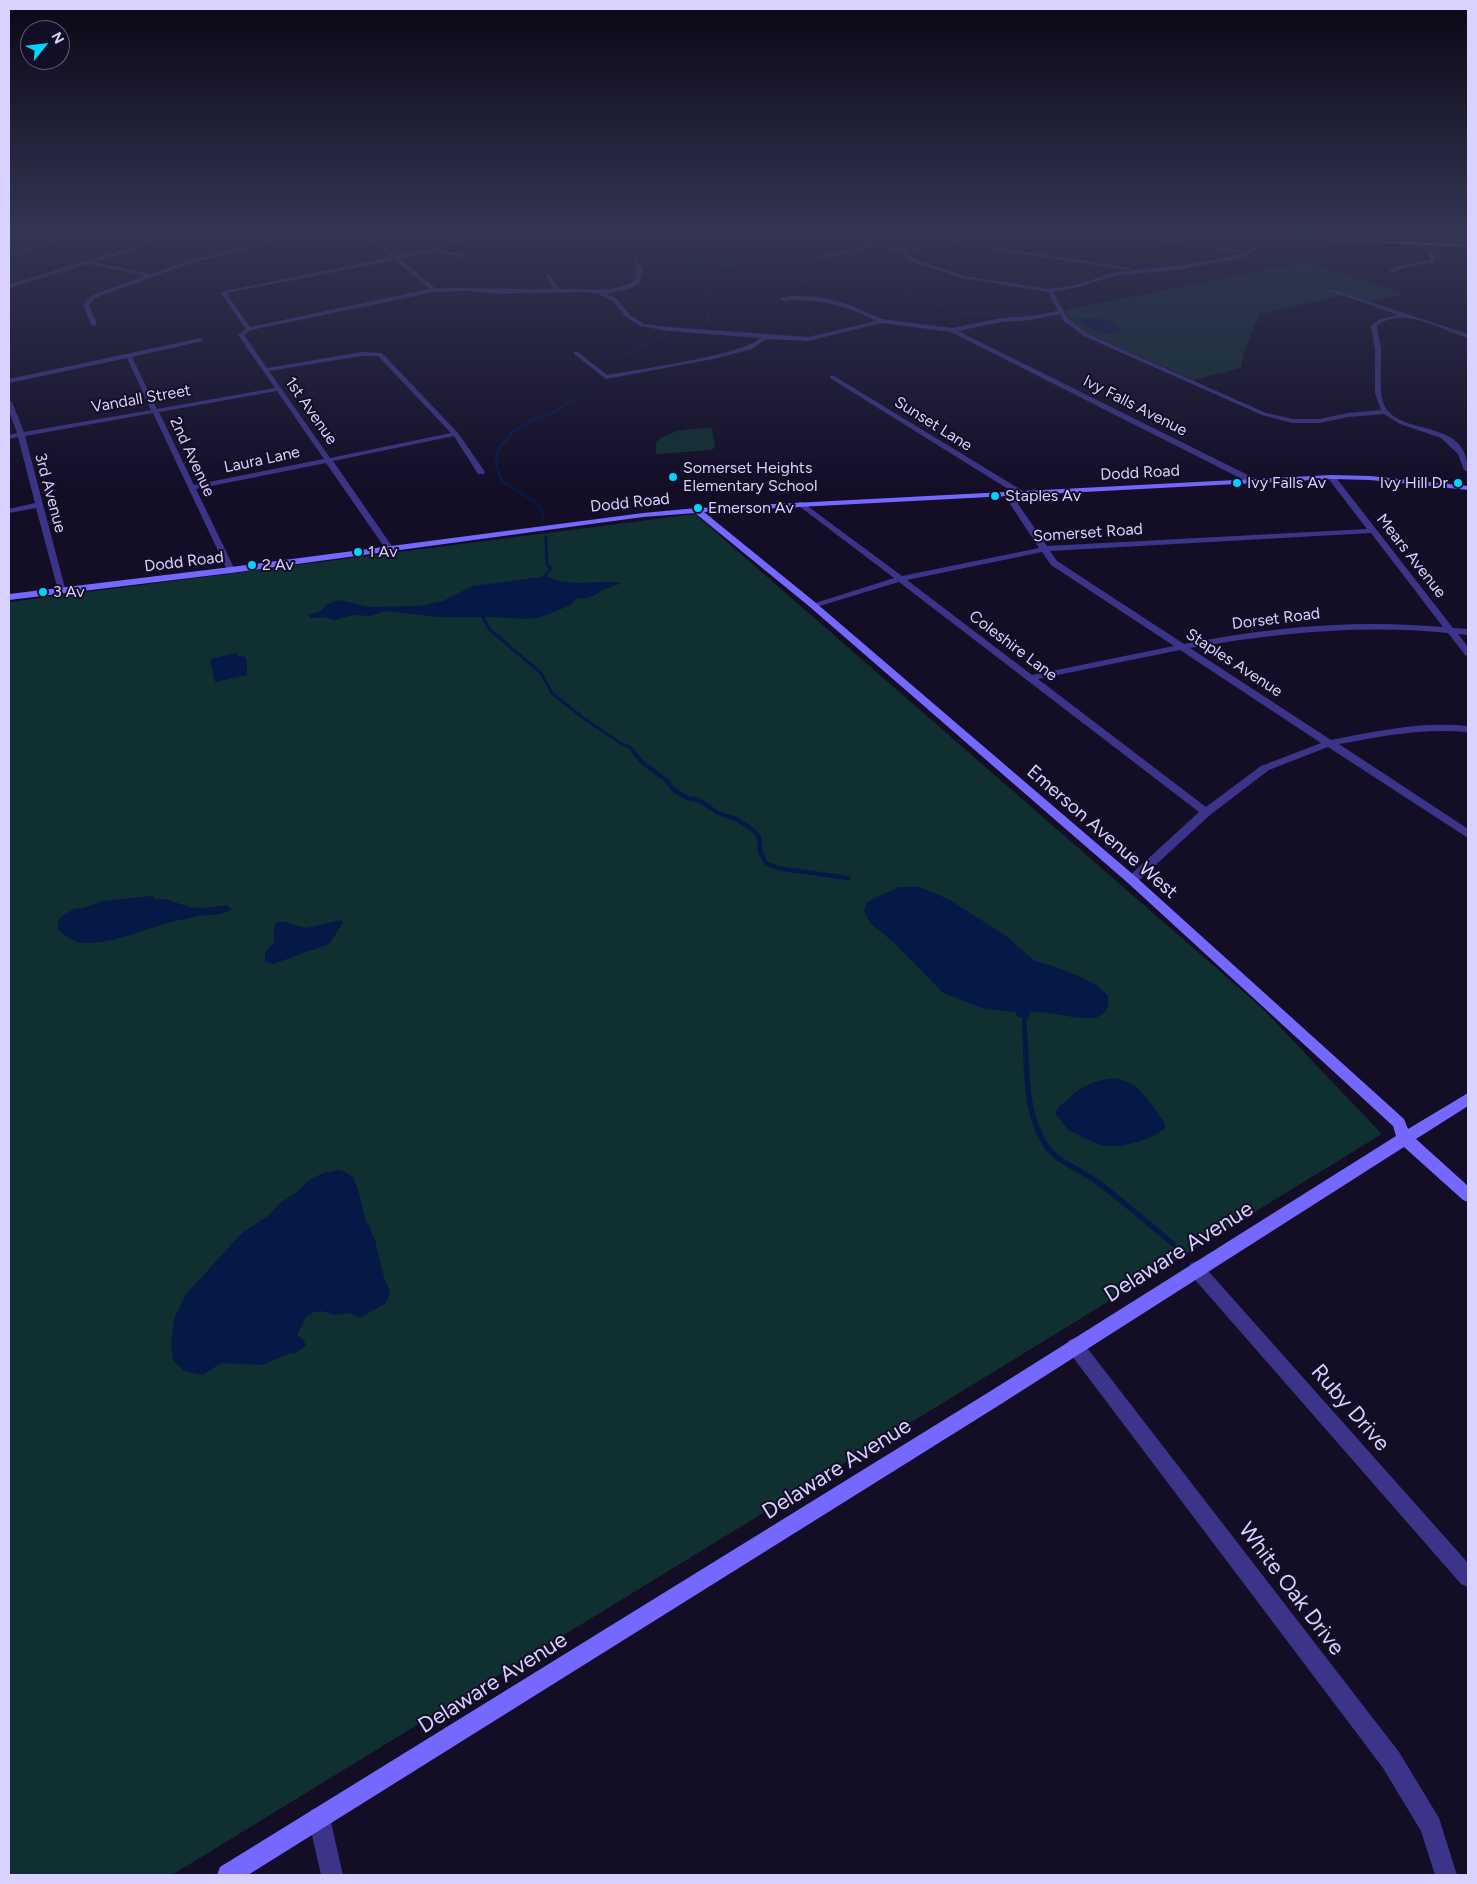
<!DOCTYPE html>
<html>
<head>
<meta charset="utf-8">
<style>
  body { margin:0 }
  #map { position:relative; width:1477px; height:1884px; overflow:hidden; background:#130d26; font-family:Figtree,sans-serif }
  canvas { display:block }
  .frame { position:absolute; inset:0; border:10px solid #d9d1ff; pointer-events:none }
  .north { position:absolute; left:20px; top:20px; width:50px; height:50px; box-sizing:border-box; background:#130d26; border:1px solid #625b7d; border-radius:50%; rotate:61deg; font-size:14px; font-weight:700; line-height:20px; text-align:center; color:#d9d1ff }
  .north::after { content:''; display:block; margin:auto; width:18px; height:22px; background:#00d4fc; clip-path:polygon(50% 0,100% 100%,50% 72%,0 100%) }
</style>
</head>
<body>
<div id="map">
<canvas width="1477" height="1884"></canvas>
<div class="frame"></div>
<div class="north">N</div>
</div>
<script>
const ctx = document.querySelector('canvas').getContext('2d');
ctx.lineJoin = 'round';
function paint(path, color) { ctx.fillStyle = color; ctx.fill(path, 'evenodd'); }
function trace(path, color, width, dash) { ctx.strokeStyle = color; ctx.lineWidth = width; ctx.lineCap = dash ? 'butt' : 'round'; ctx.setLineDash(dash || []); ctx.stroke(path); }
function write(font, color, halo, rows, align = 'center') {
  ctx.font = font + ' Figtree,sans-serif'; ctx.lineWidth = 4; ctx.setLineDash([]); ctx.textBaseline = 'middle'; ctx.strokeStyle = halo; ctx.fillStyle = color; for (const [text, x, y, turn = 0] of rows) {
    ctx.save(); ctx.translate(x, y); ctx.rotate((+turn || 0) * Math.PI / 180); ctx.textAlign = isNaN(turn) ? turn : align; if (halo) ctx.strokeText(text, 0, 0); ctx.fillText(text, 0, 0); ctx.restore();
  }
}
paint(new Path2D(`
  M1222,232H1376L1384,242L1235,234Z
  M1304,262L1404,294L1371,302L1345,295L1260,314L1245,348L1241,368L1193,380L1083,331L1070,322L1065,310Z
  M712,428L715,448L710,450L656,454V442C674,428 690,429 712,428Z
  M695,514L1261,1007L1382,1134L172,1875H9V602Z`), '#0f2f30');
paint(new Path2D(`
  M1087,318L1109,320L1121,331C1109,338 1088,329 1077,320Z
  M545,575C568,589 597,579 622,583L600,591C595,598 584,598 576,599L571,605L541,617L528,619L494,617H438L385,611L371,616L353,615L335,620L324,617L311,618L308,615L321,611L327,604L338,600L370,607L419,606L443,601L473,586L542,577Z
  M237,653L238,656H243L247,659V675L215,682L210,659Z
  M899,887H920L950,900L1006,936L1035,961L1059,968L1079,976L1099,987L1108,996C1114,1038 1049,1006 1030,1013L1028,1019L1018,1017L1015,1012L985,1009L943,993L892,941L870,923L864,911L867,902Z
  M152,896L155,899H165L189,907L205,908L227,905L232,909C220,918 208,913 195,917C183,919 170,922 158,926C135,933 109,944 84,943C76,943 62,935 58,929V922L61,917L74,909L83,908L103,901Z
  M342,920L343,923L329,944L273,964L265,962V953L274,942V927L276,922H284L306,928Z
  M1114,1078C1142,1082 1149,1103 1165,1123V1128C1153,1140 1117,1150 1101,1145C1090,1141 1079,1135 1068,1130L1055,1113C1057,1107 1063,1104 1068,1099C1081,1086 1095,1080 1114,1078Z
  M338,1170L346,1172L353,1178L358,1189L364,1215L375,1240L384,1277L390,1292L386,1303L360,1318L348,1313L335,1315L321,1311L314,1312L306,1317L297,1335L303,1339L306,1345L296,1353L288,1354L262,1365L221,1363L203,1375L184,1371L173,1360L171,1341L173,1328L175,1317L186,1294L242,1233L269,1215L279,1204L298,1191L308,1181L323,1173Z`), '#061946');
trace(new Path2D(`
  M694,263L738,266L765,271L775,275L802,278V282L817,286L866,284L906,289L910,297L971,315H1017L1077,320
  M694,263C702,249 721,247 729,232
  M694,263L709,290L696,299L697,302L709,311V317L702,325L694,327
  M619,358L668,334`), '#061946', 2);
trace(new Path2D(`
  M544,519L539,505L502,481L496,464L498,450L513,432L531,421L557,411L577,395`), '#061946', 2.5);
trace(new Path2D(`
  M543,578L551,569L547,564L546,537
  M481,613L489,629L541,673L552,693L582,717L622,744L630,747L634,752`), '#061946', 3);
trace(new Path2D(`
  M633,751L642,762L666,780L674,790L687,798L699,800L718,813L738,820L753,830L759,837L760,851L766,863L777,868L848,878
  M1024,1015L1025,1037`), '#061946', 4.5);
trace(new Path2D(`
  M1025,1036C1027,1071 1025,1117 1047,1147C1058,1162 1081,1170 1096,1181C1123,1201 1148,1223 1173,1244`), '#061946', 5.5);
paint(new Path2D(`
  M75,232H81L64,240L9,255V253Z
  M168,232H173L143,247L94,262L150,274L188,261L304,232H311L192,263L102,295L94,299L89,305L97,324L94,326L91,324L83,305L90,297L98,293L145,276L88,264L9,288V284L139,245Z
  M345,232C365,232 382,244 397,256L434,248L478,232H484L441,249L466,256V258L436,251L400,259L435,288C475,287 514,290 554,289L546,276L549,274L559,289C586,288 611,294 635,281L637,268L634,263L637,261L643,268L640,283L629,289L606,294L617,299L630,315L644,324L668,327L808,337L876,321C846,305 815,297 782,301L780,298L794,296L820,297L847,304L882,319L952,328L1001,318L1031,316L1058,311L1048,292L962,278L913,262L898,252L879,246L813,260V258L873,245L833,232H839L900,249L953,242L979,232H985L960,242L1132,268L1129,270L954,244L905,252L917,260L965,276L1050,289L1075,285L1115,272L1184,265L1243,254L1270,236L1272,238L1245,257L1184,269L1116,276L1078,287L1053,292L1068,319L1088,334L1266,413L1293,419H1319L1348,413L1381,410L1375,393V350L1371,326L1378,320L1399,315L1330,291V289L1468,334V338C1441,330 1402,305 1377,326C1378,334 1380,342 1381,349C1382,365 1377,397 1387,410C1408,436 1468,419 1468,472L1464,470L1458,454L1441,438L1400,424L1384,414L1348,417L1319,423H1293L1262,415L1084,336L1064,321L1060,314L1031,320L1001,322L958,331L1256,479V483H1250L951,332L881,323L808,341L766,339L752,349L713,359L606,379L574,354V352H578L607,375C635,370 744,355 760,338L668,331L640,326L626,317L613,301L599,294L586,292L500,294L469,291L434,292L251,330L244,335L267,368L362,352L382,353L458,433L485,472L484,474H478L454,436L333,461L394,549L393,551H387L326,463L196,489L235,570L228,572L153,413L25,436L66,592L59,594L36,508L9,513V509L35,503L18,437L9,439V435L17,433L9,411V400L12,402L24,432L151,410L127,358L9,383V379L201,338L203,341L132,357L157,409L275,388L238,335L246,329L220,292L392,257L375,243ZM395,260L430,289L250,327L226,293ZM362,356H378L451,433L330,458L269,371ZM277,391L324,459L194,485L159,412Z
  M585,232H590L571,242L567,241Z
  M1096,232L1134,234L1245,251L1243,252L1225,251Z
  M1419,242H1423L1435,255V262L1404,268L1389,273V271L1397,266L1430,260V255Z
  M830,376H834L1023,491L1024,493L1018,504L1047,546L1367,529L1327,477L1334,475L1453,628L1468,629V635L1458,634L1468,647V656L1465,655L1448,633C1361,624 1275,633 1190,648L1331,740C1377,731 1421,721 1468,726V732C1422,728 1383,736 1339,744L1468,829V838L1328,747L1269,770L1210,815L1136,883H1128L1126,880L1128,877L1199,812L899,582L816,607H810L809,605L894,578L799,506V502H802L902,576L1039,548L1010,504L1016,494L830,378ZM1371,533L1443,627C1356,619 1269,627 1184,644L1057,561L1050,551ZM1042,552L1051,565L1174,646L1032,675L907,580ZM1180,650L1321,743L1261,766L1206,807L1038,679Z
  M1196,1261L1202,1264L1468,1563V1587L1461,1584L1190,1274L1188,1269L1190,1264Z
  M1075,1338L1081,1340L1399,1752L1439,1818L1457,1875H1435L1421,1831L1383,1768L1069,1352L1067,1346L1069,1340Z
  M319,1807L327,1810L330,1818L343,1875H321L308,1818L311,1810Z`), '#3c3489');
paint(new Path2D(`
  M1217,232L1468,245V247L1253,237Z
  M1331,475L1370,476L1468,486V490L1370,480L1331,479L704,512L816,603L1136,877L1404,1119L1408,1129L1468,1093V1106L1416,1139L1468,1186V1202L1463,1200L1404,1147L1001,1404L248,1875H217L220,1867L989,1392L1396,1136L1393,1126L1128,883L810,607L695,513L643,517L231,573L9,600V594L231,567L643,513L697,508Z`), '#7568ff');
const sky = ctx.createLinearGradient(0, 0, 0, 495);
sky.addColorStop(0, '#0a0715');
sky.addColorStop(0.47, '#333552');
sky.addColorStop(1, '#33355200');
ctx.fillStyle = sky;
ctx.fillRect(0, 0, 1477, 495);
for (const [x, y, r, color] of [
  [673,477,5,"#00d4fc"],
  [1237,483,5,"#00d4fc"],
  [1458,483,5,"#00d4fc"],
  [995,496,5,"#00d4fc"],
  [698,508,5,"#00d4fc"],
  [358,552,5,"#00d4fc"],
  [252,565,5,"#00d4fc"],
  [43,592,5,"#00d4fc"]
]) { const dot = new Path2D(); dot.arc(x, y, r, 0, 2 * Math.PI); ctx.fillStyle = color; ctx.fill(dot); trace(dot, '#130d26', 2); }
write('16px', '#d9d1ff', '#130d26', [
  ["Vandall Street",141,399,-10],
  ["Ivy Falls Avenue",1135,406,27],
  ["1st Avenue",311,411,55],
  ["Sunset Lane",933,424,32],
  ["2nd Avenue",192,457,65],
  ["Laura Lane",262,460,-12],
  ["Dodd Road",1140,473,-3],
  ["3rd Avenue",50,493,75],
  ["Dodd Road",630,503,-6],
  ["Somerset Road",1088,533,-4],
  ["Mears Avenue",1411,556,52],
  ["Dodd Road",184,562,-7],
  ["Dorset Road",1276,619,-7],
  ["Coleshire Lane",1013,646,37],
  ["Staples Avenue",1234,663,33]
]);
write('16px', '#d9d1ff', '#130d26', [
  ["Somerset Heights",683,468],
  ["Elementary School",683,486],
  ["Ivy Falls Av",1247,483],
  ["Ivy Hill Dr",1448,483,"right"],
  ["Staples Av",1005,496],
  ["Emerson Av",708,508],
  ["1 Av",368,552],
  ["2 Av",262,565],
  ["3 Av",53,592]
], 'left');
write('19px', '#d9d1ff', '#130d26', [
  ["Emerson Avenue West",1102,832,41]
]);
write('22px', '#d9d1ff', '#130d26', [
  ["Delaware Avenue",1179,1252,-32],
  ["Ruby Drive",1350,1408,49],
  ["Delaware Avenue",837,1469,-32],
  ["White Oak Drive",1291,1589,53],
  ["Delaware Avenue",493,1683,-32]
]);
</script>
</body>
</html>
